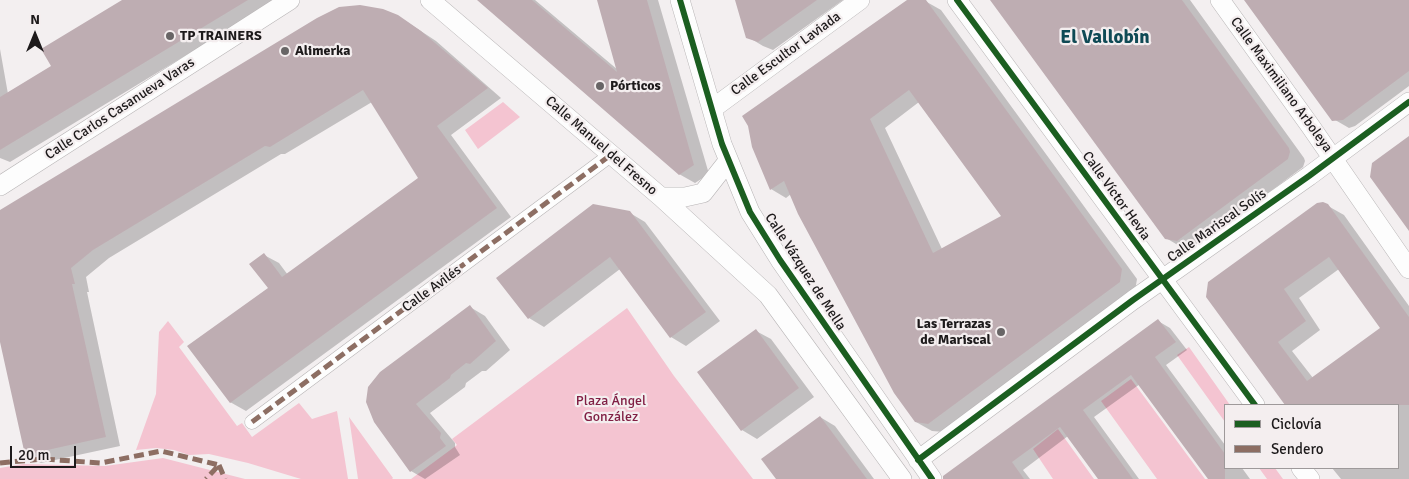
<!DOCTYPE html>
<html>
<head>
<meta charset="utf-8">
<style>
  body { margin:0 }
  #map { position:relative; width:1409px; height:479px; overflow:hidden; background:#f3eff0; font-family:Signika,sans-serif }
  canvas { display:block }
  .legend { position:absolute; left:1224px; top:404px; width:175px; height:65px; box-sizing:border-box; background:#f4eeef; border:1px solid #9e999a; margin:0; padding:6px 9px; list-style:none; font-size:15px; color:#1d1a1b }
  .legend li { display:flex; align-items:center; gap:10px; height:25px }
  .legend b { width:25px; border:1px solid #9e999a }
  .north { position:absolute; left:10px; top:10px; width:50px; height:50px; -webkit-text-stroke:4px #f4eeef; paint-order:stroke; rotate:0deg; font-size:14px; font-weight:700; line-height:20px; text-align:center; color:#1d1a1b }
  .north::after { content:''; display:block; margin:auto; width:18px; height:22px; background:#1d1a1b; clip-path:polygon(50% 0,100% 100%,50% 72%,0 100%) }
  .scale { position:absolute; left:10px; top:446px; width:66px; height:22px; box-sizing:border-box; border:2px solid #1d1a1b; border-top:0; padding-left:6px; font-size:15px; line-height:18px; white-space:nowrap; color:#1d1a1b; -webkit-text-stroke:4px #f4eeef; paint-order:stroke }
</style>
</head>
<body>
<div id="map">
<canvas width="1409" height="479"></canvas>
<ul class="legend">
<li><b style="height:6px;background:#1b5e20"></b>Ciclovía</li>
<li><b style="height:6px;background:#8d6e63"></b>Sendero</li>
</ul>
<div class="north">N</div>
<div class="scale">20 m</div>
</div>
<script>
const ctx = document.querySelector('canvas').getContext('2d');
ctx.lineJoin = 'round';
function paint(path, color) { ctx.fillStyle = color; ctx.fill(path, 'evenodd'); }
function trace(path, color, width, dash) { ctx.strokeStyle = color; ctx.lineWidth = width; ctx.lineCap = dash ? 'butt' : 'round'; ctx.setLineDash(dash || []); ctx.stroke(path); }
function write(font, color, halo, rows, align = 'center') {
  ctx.font = font + ' Signika,sans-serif'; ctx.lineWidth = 4.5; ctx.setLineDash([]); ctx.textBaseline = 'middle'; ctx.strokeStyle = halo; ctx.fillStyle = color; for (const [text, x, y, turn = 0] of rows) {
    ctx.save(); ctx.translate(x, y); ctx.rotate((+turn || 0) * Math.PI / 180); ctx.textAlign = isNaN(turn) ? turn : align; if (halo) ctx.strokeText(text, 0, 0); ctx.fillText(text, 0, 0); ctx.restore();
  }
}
paint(new Path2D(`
  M503,102L520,117L478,149L465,130Z
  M627,308L674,376L753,479H411L457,445L452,439Z
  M168,321L184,342L179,347L237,426L242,423L252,437L299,403L312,419L337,411L348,479H301L248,463L209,454L189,455L174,450L156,448L136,450L156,394L159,332Z
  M1189,347L1230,405H1225V422L1177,355Z
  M1131,379L1205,479H1157L1101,401Z
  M349,417L393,478L392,479H358Z
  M1058,429L1094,479H1053L1033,449Z
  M163,458L245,479H0V468L23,464L105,466Z
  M1259,468H1275L1283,479H1267Z`), '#f4c4d1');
paint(new Path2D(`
  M124,0H277L10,162L0,158V49L8,94L53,66Z
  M479,0H535L618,70L598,0H658L709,174L695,183L679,174Z
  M737,0H843L773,50L763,46L748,37Z
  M909,0L925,1L941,10L1137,279L1135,291L944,432L932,431L916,422L791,194L786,198L771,189ZM919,102L1003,217L942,249L885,128Z
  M992,0H1190L1304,158L1305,161L1303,167L1193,249L1181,247L1166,238Z
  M1246,0H1409V86L1355,126L1349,128L1330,117Z
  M398,16L436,41L501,98L451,135L511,217L246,411L230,402L269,288L264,255L279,263L288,275L419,178L372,102L285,154H281L109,258L86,277L89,292H87L120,446L41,463L26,455L0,335V212Z
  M1328,206L1344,215L1409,306V479H1341L1332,468H1398V405H1287L1207,297ZM1339,269L1382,328L1313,378L1292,351L1320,330L1299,298Z
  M630,213L645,222L720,321L686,346L671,337L620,269L544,327L529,318L498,278Z
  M470,307L485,316L510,350L486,371H482L466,383L465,387L430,413L455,443V447L460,455L425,479L411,471L375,421Z
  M1158,321L1170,328L1187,350L1166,365L1225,445V468H1242L1250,479H1210L1140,384L1094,417L1139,479H1100L1068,436L1023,470L1030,479H958Z
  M756,331L771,339L814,397L757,439L742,430Z
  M820,417L835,426L874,479H777Z`), '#0003');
paint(new Path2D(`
  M122,0H248L0,150V97L51,66L41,49Z
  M477,0H532L617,72L597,0H647L694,165L679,175Z
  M735,0H817L758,42L746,38Z
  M907,0H926L1122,269L1120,282L928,424L915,422L894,393L798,214L784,181L770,190L752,147L748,126L742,116ZM909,90L1001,216L933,253L870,119Z
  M990,0H1182L1289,148L1290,152L1288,159L1177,241L1165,239Z
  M1244,0H1409V71L1343,120L1332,121Z
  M360,5L383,9L398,15L421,31L488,88L437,126L497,208L230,403L187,346L268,288L249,264L264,253L282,277L418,178L363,90L270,147L265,146L93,250L71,268L75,284H72L106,437L25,455L0,342V210L317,18L339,7Z
  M1409,136V231L1370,177L1372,163Z
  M1323,202L1328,204L1409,317V405H1285L1206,297L1208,282L1317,203ZM1329,257L1380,328L1307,381L1278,342L1306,321L1284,289Z
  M593,204L630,211L706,312L670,338L610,257L528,319L496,278Z
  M470,305L496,341L470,364L466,363L451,375L450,378L416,404L441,433L440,438L446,446L410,472L374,422L366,402L368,387L380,372Z
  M1158,319L1176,342L1155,357L1225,454V479H1208L1131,375L1083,410L1133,479H1098L1060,427L1012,462L1024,479H943V476Z
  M756,329L799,388L741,431L697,372Z
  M820,416L867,479H776L761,459Z`), '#beadb2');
const pedestrian = new Path2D(`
  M252,422L612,154`);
const minor = new Path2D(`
  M430,0L661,197L768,295L902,479
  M680,0L722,144L750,212L780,260L932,479
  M957,0L1255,405
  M1220,0L1311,127L1409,269
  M712,109L860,0
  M0,186L290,0
  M661,197H685L703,193L728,161
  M918,460L1133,300L1309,176L1409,102
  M1301,468L1310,479`);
trace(pedestrian, '#b7b4b5', 15);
trace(minor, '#b7b4b5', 20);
trace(pedestrian, '#fdfdfd', 14);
trace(minor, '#fdfdfd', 19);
trace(new Path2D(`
  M252,422L612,154
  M0,463L43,459L101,463L161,451L219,465L206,479
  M219,465L225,479`), '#8d6e63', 5, [10, 5]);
trace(new Path2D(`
  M680,0L722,144L750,212L780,260L932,479
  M957,0L1255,405
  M918,460L1133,300L1309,176L1409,102`), '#1b5e20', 6);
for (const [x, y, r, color] of [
  [170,36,5,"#686566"],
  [285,51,5,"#686566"],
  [600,86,5,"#686566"],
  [1001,332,5,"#686566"]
]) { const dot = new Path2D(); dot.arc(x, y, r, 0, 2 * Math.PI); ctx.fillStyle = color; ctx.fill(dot); trace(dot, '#f4eeef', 2); }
write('bold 14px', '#1d1a1b', '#f4eeef', [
  ["TP TRAINERS",180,36],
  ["Alimerka",295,51],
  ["Pórticos",610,86],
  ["Las Terrazas",991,324,"right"],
  ["de Mariscal",991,340,"right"]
], 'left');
write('14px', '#1d1a1b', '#f4eeef', [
  ["Calle Escultor Laviada",786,54,-36],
  ["Calle Maximiliano Arboleya",1281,85,54],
  ["Calle Carlos Casanueva Varas",120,109,-33],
  ["Calle Manuel del Fresno",601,146,41],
  ["Calle Víctor Hevia",1116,196,54],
  ["Calle Mariscal Solís",1217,226,-35],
  ["Calle Vázquez de Mella",805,272,57],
  ["Calle Avilés",432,289,-36]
]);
write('14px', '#801f44', '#f4eeef', [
  ["Plaza Ángel",611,401],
  ["González",611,417]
]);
write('bold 19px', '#0f4a55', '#f4eeef', [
  ["El Vallobín",1105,38]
]);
</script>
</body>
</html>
